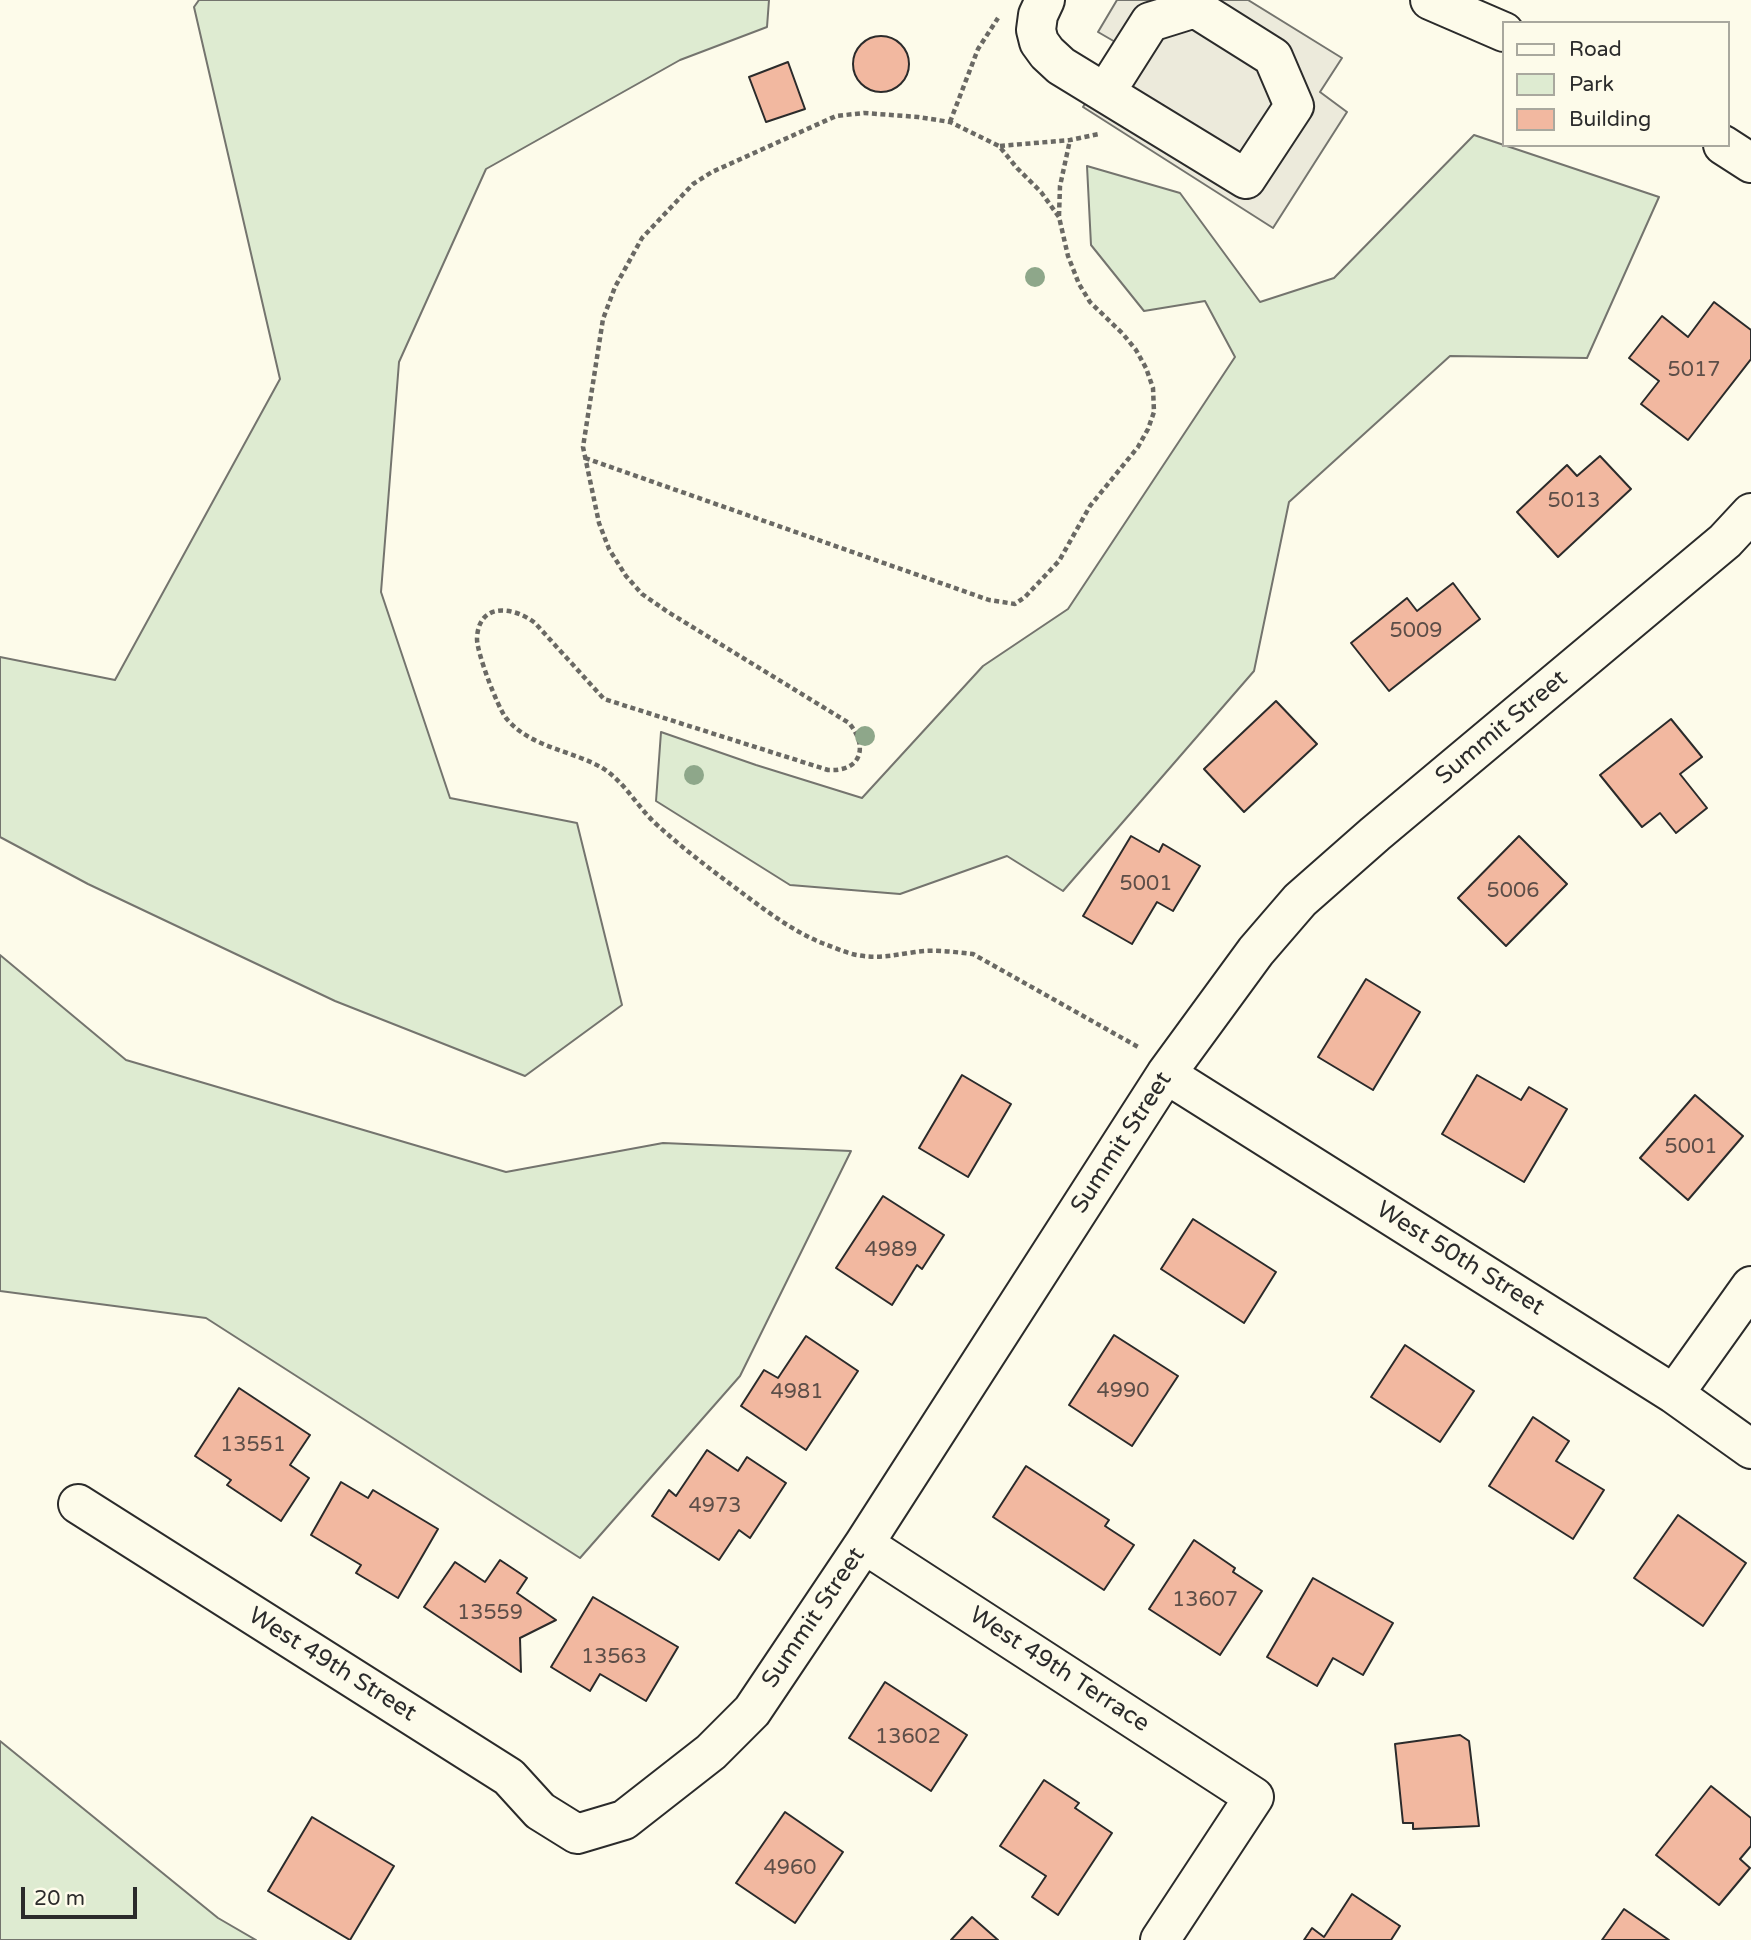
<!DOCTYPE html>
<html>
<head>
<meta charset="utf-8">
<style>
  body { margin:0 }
  #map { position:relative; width:1751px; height:1940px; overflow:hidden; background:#fdfbea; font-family:"Varela Round",sans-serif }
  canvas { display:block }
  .legend { position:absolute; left:1502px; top:21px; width:228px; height:126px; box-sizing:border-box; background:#fdfbea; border:2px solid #a9a89e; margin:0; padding:9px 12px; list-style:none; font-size:21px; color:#2b2b2b }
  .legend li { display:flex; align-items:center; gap:14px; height:35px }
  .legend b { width:35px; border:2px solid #a9a89e }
  .scale { position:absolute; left:21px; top:1887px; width:116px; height:32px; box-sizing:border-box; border:4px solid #2b2b2b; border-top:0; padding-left:9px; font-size:21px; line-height:24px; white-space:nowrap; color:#2b2b2b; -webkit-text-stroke:5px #fdfbea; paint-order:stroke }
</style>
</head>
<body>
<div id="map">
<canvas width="1751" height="1940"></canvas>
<ul class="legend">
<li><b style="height:9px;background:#fdfbea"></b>Road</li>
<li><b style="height:19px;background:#deebd1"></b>Park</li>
<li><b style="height:19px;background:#f2b8a0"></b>Building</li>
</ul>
<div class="scale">20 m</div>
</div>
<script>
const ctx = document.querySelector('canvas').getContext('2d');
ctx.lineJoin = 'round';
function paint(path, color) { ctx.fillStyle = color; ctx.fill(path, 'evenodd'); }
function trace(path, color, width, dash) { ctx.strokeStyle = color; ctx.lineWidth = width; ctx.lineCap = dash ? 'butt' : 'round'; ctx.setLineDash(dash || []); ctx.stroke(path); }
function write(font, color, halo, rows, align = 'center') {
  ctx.font = font + ' "Varela Round",sans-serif'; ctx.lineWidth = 5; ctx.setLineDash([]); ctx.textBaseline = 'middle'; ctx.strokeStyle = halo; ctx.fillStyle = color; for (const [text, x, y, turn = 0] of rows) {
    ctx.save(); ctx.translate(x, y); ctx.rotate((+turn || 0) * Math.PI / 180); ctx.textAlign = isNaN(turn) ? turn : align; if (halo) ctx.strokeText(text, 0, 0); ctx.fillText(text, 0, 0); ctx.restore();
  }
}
const green = new Path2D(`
  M199,0H769L767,27L680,60L486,169L399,362L381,592L450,798L577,823L622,1005L525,1076L335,1001L88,884L0,837V657L115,680L280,379L194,7Z
  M1474,135L1659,197L1587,358L1450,356L1289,502L1254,671L1063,891L1007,856L900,894L790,885L656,801L661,732L756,765L862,798L983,666L1068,609L1235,357L1205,301L1144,311L1091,245L1087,166L1180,193L1260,302L1334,278Z
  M0,955L126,1060L506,1172L663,1143L851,1151L740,1376L580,1558L206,1318L0,1291Z
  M0,1741L218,1918L256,1940H0Z`);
paint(green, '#deebd1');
trace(green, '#74746e', 2);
const parking = new Path2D(`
  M1117,0H1248L1342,58L1320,92L1347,112L1273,228L1083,107L1108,67L1117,43L1098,32Z`);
paint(parking, '#eceadb');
trace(parking, '#74746e', 2);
const building = new Path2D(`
  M853 64a28 28 0 1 1 56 0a28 28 0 1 1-56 0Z
  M788,62L805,109L766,122L749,77Z
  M1714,302L1751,330V359L1688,440L1641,404L1659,381L1629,358L1662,316L1688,337Z
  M1600,456L1631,489L1558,557L1517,512L1567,465L1577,476Z
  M1453,583L1480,619L1389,691L1351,643L1407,598L1417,611Z
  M1276,701L1317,744L1244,812L1204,769Z
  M1671,719L1702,757L1680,774L1707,808L1676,833L1660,813L1642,827L1600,775Z
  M1131,836L1159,852L1163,844L1200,866L1173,911L1157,902L1132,944L1083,916Z
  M1519,836L1567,884L1506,946L1458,898Z
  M1366,979L1420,1012L1373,1090L1318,1057Z
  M962,1075L1011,1104L968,1177L919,1148Z
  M1477,1075L1521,1100L1529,1087L1567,1109L1524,1182L1442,1134Z
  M1695,1095L1743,1136L1688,1200L1640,1158Z
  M883,1196L944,1235L922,1269L917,1265L892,1305L836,1268Z
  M1193,1219L1276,1272L1244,1323L1161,1269Z
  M1114,1335L1178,1376L1132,1446L1069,1405Z
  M806,1336L858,1371L806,1450L741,1406L764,1370L778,1378Z
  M1405,1345L1474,1391L1440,1442L1371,1397Z
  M239,1388L310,1435L290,1465L309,1478L281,1521L227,1485L231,1480L195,1456Z
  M1533,1417L1569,1441L1556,1461L1604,1490L1573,1539L1489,1486Z
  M707,1450L738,1471L747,1457L786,1483L750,1538L739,1530L719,1560L652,1516L669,1490L676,1496Z
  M1026,1466L1109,1520L1105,1526L1134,1545L1104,1590L993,1517Z
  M341,1482L368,1498L373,1490L438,1529L398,1598L356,1573L361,1565L311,1535Z
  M1678,1515L1746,1563L1703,1626L1634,1578Z
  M1194,1540L1235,1568L1233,1572L1262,1591L1220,1655L1149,1609Z
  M500,1560L527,1578L517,1593L556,1620L520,1638L521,1672L424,1607L455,1562L485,1582Z
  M1313,1578L1393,1623L1363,1675L1333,1658L1317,1686L1267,1657Z
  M593,1597L678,1647L646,1701L600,1674L590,1691L551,1667Z
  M885,1682L967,1735L931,1791L849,1738Z
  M1460,1735L1469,1741L1479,1826L1413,1829V1823H1403L1395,1744Z
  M1044,1780L1079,1803L1075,1808L1112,1833L1058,1915L1032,1897L1046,1876L1000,1846Z
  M1711,1786L1751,1818V1846L1740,1859L1750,1868L1719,1905L1656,1855Z
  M785,1812L843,1852L795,1923L736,1883Z
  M312,1817L394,1866L350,1940L268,1891Z
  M1352,1894L1400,1926L1391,1940H1304L1312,1928L1324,1937Z
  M1624,1909L1669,1940H1602Z
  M972,1917L998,1940H951Z`);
paint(building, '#f2b8a0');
trace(building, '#2b2b2b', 2);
const minor = new Path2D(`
  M1045,0L1038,15L1036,30L1039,42L1047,53L1061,66L1246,179L1294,106L1273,57L1195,8L1150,22L1105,93
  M1430,0L1504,32
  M1723,145L1751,163
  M1166,1074L1674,1394L1751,1449
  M1674,1394L1751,1286
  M78,1504L509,1777L540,1811L577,1834L624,1820L711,1752L752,1711L864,1544L1166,1074L1256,951L1300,900L1375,834L1725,541L1751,513
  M864,1544L1254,1797L1160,1940`);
trace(minor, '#2b2b2b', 42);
trace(new Path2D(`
  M950,122L978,49L998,18
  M1000,146L1070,140L1099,134
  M1059,216L1060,186L1070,140
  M585,458L989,600L1015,604L1025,597L1059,561L1090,506L1138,447L1148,429L1154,412L1153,388L1146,368L1136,350L1123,334L1090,302L1079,284L1068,256L1059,217L1041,192L1017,168L999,146L950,122L918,117L864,113L836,116L712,172L693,184L642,238L615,287L603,319L583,447L599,523L609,549L626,576L642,594L668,612L849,723C869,747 861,772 828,770L604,699L535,623C513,606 478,602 477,639C477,653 497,706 506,718C530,748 573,750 604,769C625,783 637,806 655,823C680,846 706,866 733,886C761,907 790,930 822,943C833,947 846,953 857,955C878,959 895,955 915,952C934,949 954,952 973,954L1140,1048`), '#6a6964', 4.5, [5, 3.5]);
trace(minor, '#fdfbea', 38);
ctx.fillStyle = '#8ea78a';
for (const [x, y] of [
  [1035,277],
  [865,736],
  [694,775]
]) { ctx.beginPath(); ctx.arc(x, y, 10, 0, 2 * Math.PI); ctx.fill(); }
write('21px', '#5d4e48', null, [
  ["5017",1694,370],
  ["5013",1574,501],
  ["5009",1416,631],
  ["5001",1146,884],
  ["5006",1513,891],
  ["5001",1691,1147],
  ["4989",891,1250],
  ["4990",1123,1391],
  ["4981",797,1392],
  ["13551",253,1445],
  ["4973",715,1506],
  ["13607",1205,1600],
  ["13559",490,1613],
  ["13563",614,1657],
  ["13602",908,1737],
  ["4960",790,1868]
]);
write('24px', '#2b2b2b', '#fdfbea', [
  ["Summit Street",1502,728,-40],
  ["Summit Street",1122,1143,-57],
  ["West 50th Street",1460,1259,32],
  ["Summit Street",814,1618,-56],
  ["West 49th Street",332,1665,32],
  ["West 49th Terrace",1059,1670,33]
]);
</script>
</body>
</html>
